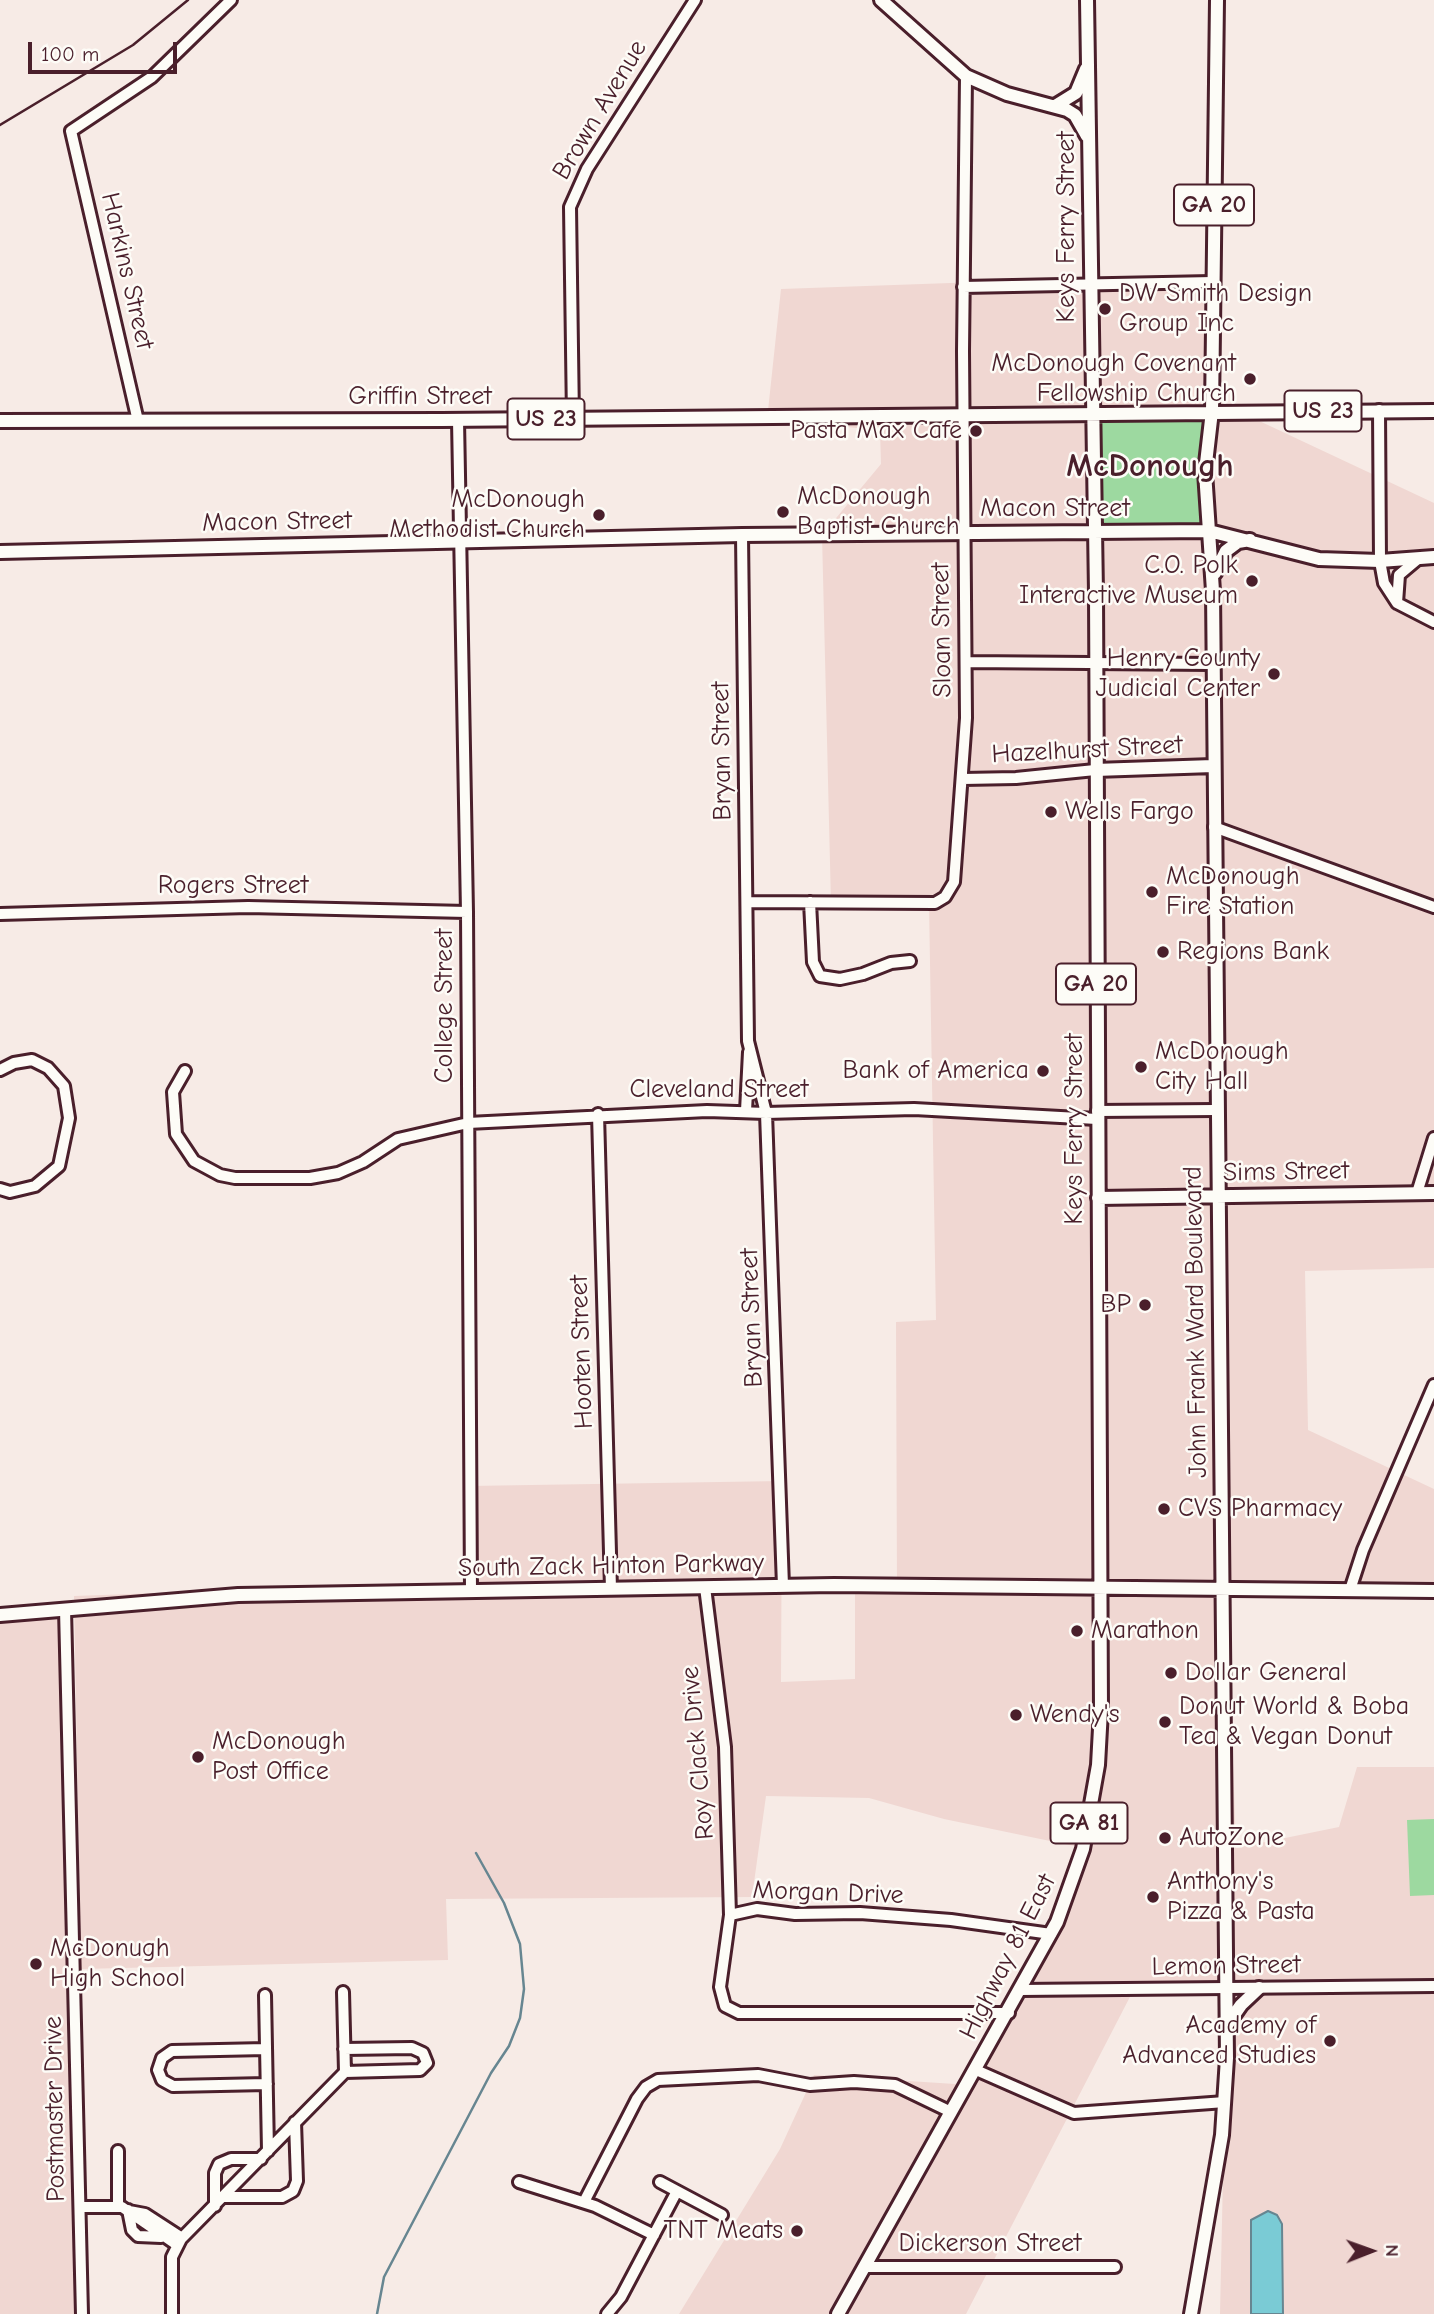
<!DOCTYPE html>
<style>
body{margin:0}
#map{position:relative;width:1434px;height:2314px;overflow:hidden;background:#f7ebe6;font-family:"Comic Neue",sans-serif}
canvas{display:block}
.north{position:absolute;left:1336px;top:2216px;width:70px;height:70px;-webkit-text-stroke:5px #fdfcf7;paint-order:stroke;rotate:89deg;font-size:19px;font-weight:700;line-height:28px;text-align:center;color:#4a1f2b}
.north::after{content:'';display:block;margin:auto;width:24px;height:32px;background:#4a1f2b;clip-path:polygon(50% 0,100% 100%,50% 72%,0 100%)}
.scale{position:absolute;left:28px;top:42px;width:149px;height:32px;box-sizing:border-box;border:4px solid #4a1f2b;border-top:0;padding-left:9px;font-size:21px;line-height:24px;white-space:nowrap;color:#4a1f2b;-webkit-text-stroke:5px #fdfcf7;paint-order:stroke}
</style>
<div id="map">
<canvas width="1434" height="2314"></canvas>
<div class="north">N</div>
<div class="scale">100 m</div>
</div>
<script>
const c = document.querySelector('canvas').getContext('2d');
c.lineJoin = 'round';
function fill(path, color) { c.fillStyle = color; c.fill(path, 'evenodd'); }
const shape = rows => new Path2D(rows.map(r => 'M' + r).join(''));
function trace(path, color, width, dash) { c.strokeStyle = color; c.lineWidth = width; c.lineCap = dash ? 'butt' : 'round'; c.setLineDash(dash || []); c.stroke(path); }
function label(font, color, halo, rows, align = 'center') {
  c.font = font + ' "Comic Neue",sans-serif'; c.lineWidth = 5; c.setLineDash([]); c.textBaseline = 'middle'; c.strokeStyle = halo; c.fillStyle = color; for (const [text, x, y, turn = 0] of rows) {
    c.save(); c.translate(x, y); c.rotate((+turn || 0) * Math.PI / 180); c.textAlign = isNaN(turn) ? turn : align; if (halo) c.strokeText(text, 0, 0); c.fillText(text, 0, 0); c.restore();
  }
}
const built = shape([
 [1205,274,1204,395,1434,503,1434,1268,1305,1271,1308,1430,1434,1489,1434,1590,1227,1588,1236,1848,1339,1827,1357,1767,1434,1767,1434,2314,1220,2314,1227,1990,1133,1991,966,2314,679,2314,780,2149,814,2075,971,2085,1029,1982,1079,1847,944,1819,869,1798,766,1796,752,1897,446,1899,448,1960,81,1969,74,1596,472,1582,469,1486,782,1481,781,1682,855,1679,855,1593,897,1590,896,1322,936,1320,929,903,831,904,822,535,881,464,880,430,767,420,781,289],
 [65,1609,81,2314,0,2314,0,1615]
]);
const green = shape([
 [1212,411,1209,531,1096,532,1092,413],
 [1434,1819,1434,1895,1410,1896,1407,1820]
]);
const water = shape([
 [1268,2211,1277,2215,1282,2224,1283,2314,1251,2314,1251,2220,1268,2211]
]);
const stream = shape([
 [377,2314,384,2277,491,2073,509,2046,520,2018,524,1989,520,1944,504,1903,476,1853]
]);
const minor = shape([
 [963,287,1213,282],
 [1379,410,1380,561,1384,583,1397,603,1434,622],
 [573,419,570,207,587,169,695,0],
 [458,420,467,912,471,1591],
 [138,421,71,131,152,77,231,0],
 [742,535,748,1041,766,1113,783,1586],
 [1397,603,1399,575,1418,559],
 [966,662,1213,664],
 [963,779,1016,778,1095,770],
 [1214,827,1434,907],
 [747,902,935,903,945,897,954,882,966,718,963,351,966,76],
 [810,902,813,962,820,976,840,979,863,974,891,963,910,961],
 [0,914,248,907,467,912],
 [0,1070,14,1063,32,1060,48,1068,64,1086,69,1118,59,1166,35,1186,10,1192,0,1189],
 [185,1071,173,1092,176,1134,194,1161,220,1175,235,1178,310,1178,338,1173,363,1162,398,1139,468,1123,707,1111,766,1113,914,1109,1097,1119],
 [746,1111,749,1052],
 [1097,1111,1215,1110],
 [598,1114,611,1589],
 [1417,1193,1434,1138],
 [705,1587,725,1747,730,1915],
 [1350,1590,1363,1550,1434,1385],
 [65,1609,82,2314],
 [1020,1990,1434,1986],
 [265,1995,268,2151],
 [1009,2013,739,2013,725,2006,720,1987,730,1915,757,1909,795,1914,860,1913,951,1920,1051,1934],
 [266,2049,172,2051,162,2058,158,2070,162,2080,173,2086,267,2084],
 [344,2049,412,2048,423,2053,427,2063,420,2070,345,2072],
 [976,2070,1074,2113,1225,2102],
 [118,2151,118,2206],
 [519,2182,595,2206,654,2235],
 [660,2182,722,2215],
 [224,2197,282,2197,293,2191,297,2181,295,2122],
 [584,2202,637,2099,646,2087,658,2080,758,2075,810,2085,854,2082,895,2085,951,2112],
 [215,2206,215,2173,219,2164,231,2159,261,2159],
 [80,2207,122,2207,177,2245],
 [128,2210,132,2230,138,2236,161,2237],
 [129,2211,145,2214,182,2238],
 [865,2267,1115,2267],
 [172,2314,172,2257,181,2239,345,2072,343,1992],
 [607,2314,621,2297,677,2191]
]);
const major = shape([
 [881,0,966,76,1007,94,1067,110,1075,115,1087,136],
 [1055,106,1076,93,1086,69],
 [0,421,442,420,1434,411],
 [0,552,742,535,1209,531,1319,559,1380,561,1434,557],
 [1215,573,1226,551,1238,542,1250,540],
 [1095,770,1213,766],
 [1098,1198,1434,1193],
 [0,1615,238,1595,834,1585,1434,1591],
 [1227,2025,1241,2005,1259,1988],
 [838,2314,1057,1922,1083,1849,1098,1765,1101,1710,1096,593,1087,0],
 [1191,2314,1222,2135,1227,2058,1213,591,1205,472,1212,411,1217,0]
]);
const rail = shape([
 [0,125,133,45,188,0]
]);
const markers = [
 [1105,309,7,"#4a1f2b"],
 [1250,379,7,"#4a1f2b"],
 [976,431,7,"#4a1f2b"],
 [783,512,7,"#4a1f2b"],
 [599,515,7,"#4a1f2b"],
 [1252,581,7,"#4a1f2b"],
 [1274,674,7,"#4a1f2b"],
 [1051,812,7,"#4a1f2b"],
 [1152,892,7,"#4a1f2b"],
 [1163,952,7,"#4a1f2b"],
 [1141,1067,7,"#4a1f2b"],
 [1043,1071,7,"#4a1f2b"],
 [1145,1305,7,"#4a1f2b"],
 [1164,1509,7,"#4a1f2b"],
 [1077,1631,7,"#4a1f2b"],
 [1171,1673,7,"#4a1f2b"],
 [1016,1715,7,"#4a1f2b"],
 [1165,1722,7,"#4a1f2b"],
 [198,1757,7,"#4a1f2b"],
 [1165,1838,7,"#4a1f2b"],
 [1153,1897,7,"#4a1f2b"],
 [36,1964,7,"#4a1f2b"],
 [1330,2041,7,"#4a1f2b"],
 [797,2231,7,"#4a1f2b"]
];
const shields = [
 [1214,205,80],
 [1323,411,77],
 [546,419,77],
 [1096,984,80],
 [1089,1823,77]
];
const shieldNames = [
 ["GA 20",1214,205],
 ["US 23",1323,411],
 ["US 23",546,419],
 ["GA 20",1096,984],
 ["GA 81",1089,1823]
];
const streetNames = [
 ["Brown Avenue",600,110,-59],
 ["Keys Ferry Street",1067,227,-90],
 ["Harkins Street",127,271,77],
 ["Griffin Street",420,397],
 ["Macon Street",1055,509],
 ["Macon Street",277,522,-1],
 ["Sloan Street",942,630,-91],
 ["Hazelhurst Street",1087,750,-3],
 ["Bryan Street",722,751,-91],
 ["Rogers Street",233,886],
 ["College Street",445,1006,-90],
 ["Cleveland Street",719,1090],
 ["Keys Ferry Street",1075,1129,-90],
 ["Sims Street",1286,1172,-1],
 ["Bryan Street",752,1318,-92],
 ["John Frank Ward Boulevard",1196,1322,-91],
 ["Hooten Street",582,1352,-92],
 ["South Zack Hinton Parkway",611,1566,-1],
 ["Roy Clack Drive",698,1753,-95],
 ["Morgan Drive",828,1893,2],
 ["Highway 81 East",1008,1957,-63],
 ["Lemon Street",1226,1966,-1],
 ["Postmaster Drive",55,2109,-91],
 ["Dickerson Street",990,2244]
];
const poiNames = [
 ["DW Smith Design",1119,294],
 ["Group Inc",1119,324],
 ["McDonough Covenant",1236,364,"right"],
 ["Fellowship Church",1236,394,"right"],
 ["Pasta Max Cafe",962,431,"right"],
 ["McDonough",797,497],
 ["Baptist Church",797,527],
 ["McDonough",585,500,"right"],
 ["Methodist Church",585,530,"right"],
 ["C.O. Polk",1238,566,"right"],
 ["Interactive Museum",1238,596,"right"],
 ["Henry County",1260,659,"right"],
 ["Judicial Center",1260,689,"right"],
 ["Wells Fargo",1065,812],
 ["McDonough",1166,877],
 ["Fire Station",1166,907],
 ["Regions Bank",1177,952],
 ["McDonough",1155,1052],
 ["City Hall",1155,1082],
 ["Bank of America",1029,1071,"right"],
 ["BP",1131,1305,"right"],
 ["CVS Pharmacy",1178,1509],
 ["Marathon",1091,1631],
 ["Dollar General",1185,1673],
 ["Donut World & Boba",1179,1707],
 ["Tea & Vegan Donut",1179,1737],
 ["Wendy's",1030,1715],
 ["McDonough",212,1742],
 ["Post Office",212,1772],
 ["AutoZone",1179,1838],
 ["Anthony's",1167,1882],
 ["Pizza & Pasta",1167,1912],
 ["McDonugh",50,1949],
 ["High School",50,1979],
 ["Academy of",1316,2026,"right"],
 ["Advanced Studies",1316,2056,"right"],
 ["TNT Meats",783,2231,"right"]
];
const districtNames = [
 ["McDonough",1150,467]
];
fill(built, '#f0d7d2');
fill(green, '#9dd9a0');
fill(water, '#7acbd5');
trace(water, '#678691', 2);
trace(stream, '#678691', 2.5);
trace(minor, '#4a1f2b', 16);
trace(major, '#4a1f2b', 18);
trace(minor, '#fdfcf7', 10);
trace(major, '#fdfcf7', 12);
trace(rail, '#4a1f2b', 2.5);
for (const [x, y, r, color] of markers) { const dot = new Path2D(); dot.arc(x, y, r, 0, 2 * Math.PI); c.fillStyle = color; c.fill(dot); trace(dot, '#fdfcf7', 2.5); }
for (const [x, y, w] of shields) { const box = new Path2D(); box.roundRect(x - w / 2, y - 20.5, w, 41, 5); c.fillStyle = '#fdfcf7'; c.fill(box); trace(box, '#4a1f2b', 2); }
label('bold 24px', '#4a1f2b', null, shieldNames);
label('26px', '#4a1f2b', '#fdfcf7', streetNames);
label('26px', '#4a1f2b', '#fdfcf7', poiNames, 'left');
label('bold 33px', '#4a1f2b', '#fdfcf7', districtNames);
</script>
